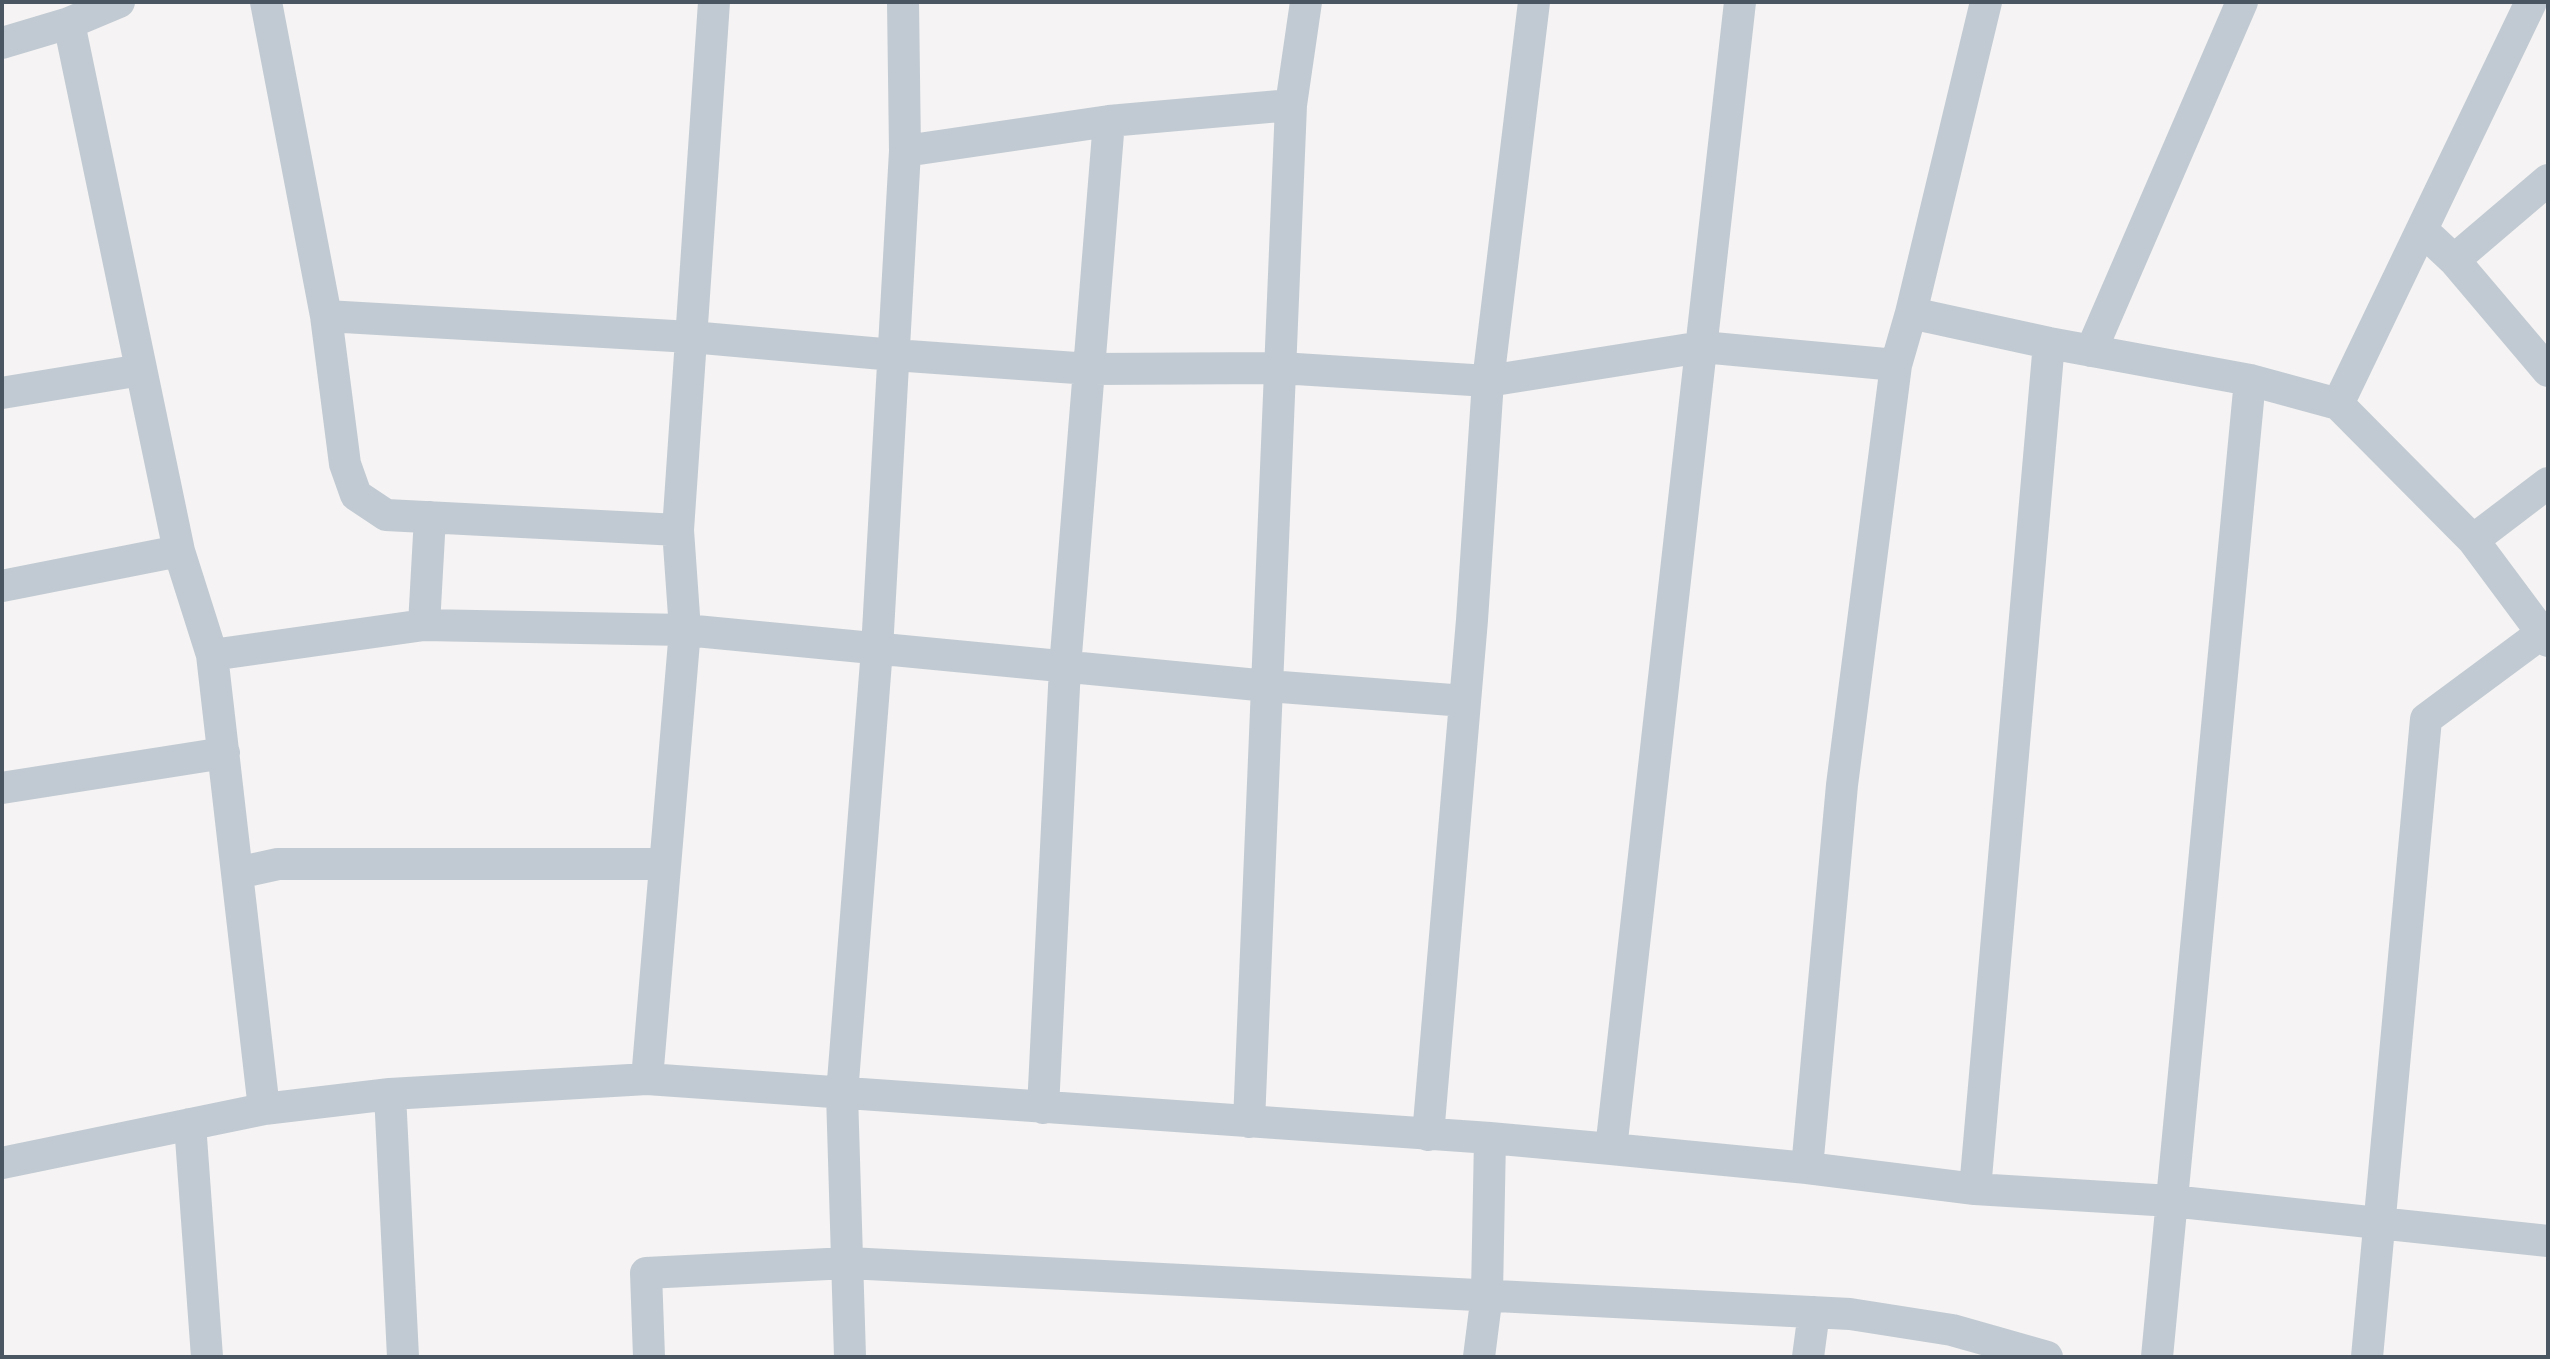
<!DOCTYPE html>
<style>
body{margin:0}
#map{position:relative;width:2550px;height:1359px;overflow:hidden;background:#f5f3f3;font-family:Lato,sans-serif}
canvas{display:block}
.frame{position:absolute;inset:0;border:4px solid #4a5661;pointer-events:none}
</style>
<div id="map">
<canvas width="2550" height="1359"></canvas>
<div class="frame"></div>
</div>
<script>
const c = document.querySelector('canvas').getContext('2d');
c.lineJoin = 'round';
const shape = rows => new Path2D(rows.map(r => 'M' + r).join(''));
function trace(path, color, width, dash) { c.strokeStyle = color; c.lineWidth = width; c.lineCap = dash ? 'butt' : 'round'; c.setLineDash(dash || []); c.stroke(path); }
const minor = shape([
 [266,2,326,316,345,464,356,495,386,515,678,530],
 [2531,2,2338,404,2473,540,2548,641],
 [69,23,179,551,212,655,264,1109,390,1094,403,1357],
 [2,43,69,23,119,2],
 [905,151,1109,121],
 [2422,230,2454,260,2548,180],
 [2454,260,2548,371],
 [1911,313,1986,2],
 [326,316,691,337,894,355,1090,369,1280,368,1488,381,1702,347,1896,365],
 [2091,351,2242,2],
 [2,393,141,370],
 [2473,540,2548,483],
 [2,586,179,551],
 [424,625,430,517],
 [212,655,424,625,685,630,1268,686,1465,701],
 [2,788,224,753],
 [237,873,278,864,665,864],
 [647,1079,1490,1138,1611,1149,1740,2],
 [390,1094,647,1079,685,630,678,530,714,2],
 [1043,1108,1065,667,1109,121,1291,105],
 [1249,1122,1291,105,1306,2],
 [190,1124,207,1357],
 [1428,1135,1472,620,1488,381,1534,2],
 [1611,1149,1807,1168,1975,1189,2171,1201,2548,1241],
 [2,1163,264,1109],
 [1807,1168,1842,785,1896,365,1911,313,2049,343,2250,380,2338,404],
 [1975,1189,2049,343],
 [649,1357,646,1273,848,1263,1850,1314,1952,1330,2047,1357],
 [850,1357,842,1094,877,649,905,151,903,2],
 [1479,1357,1487,1294,1490,1138],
 [1808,1357,1814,1312],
 [2157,1357,2250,380],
 [2367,1357,2426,719,2542,633]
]);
trace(minor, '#c1cad2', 32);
</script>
